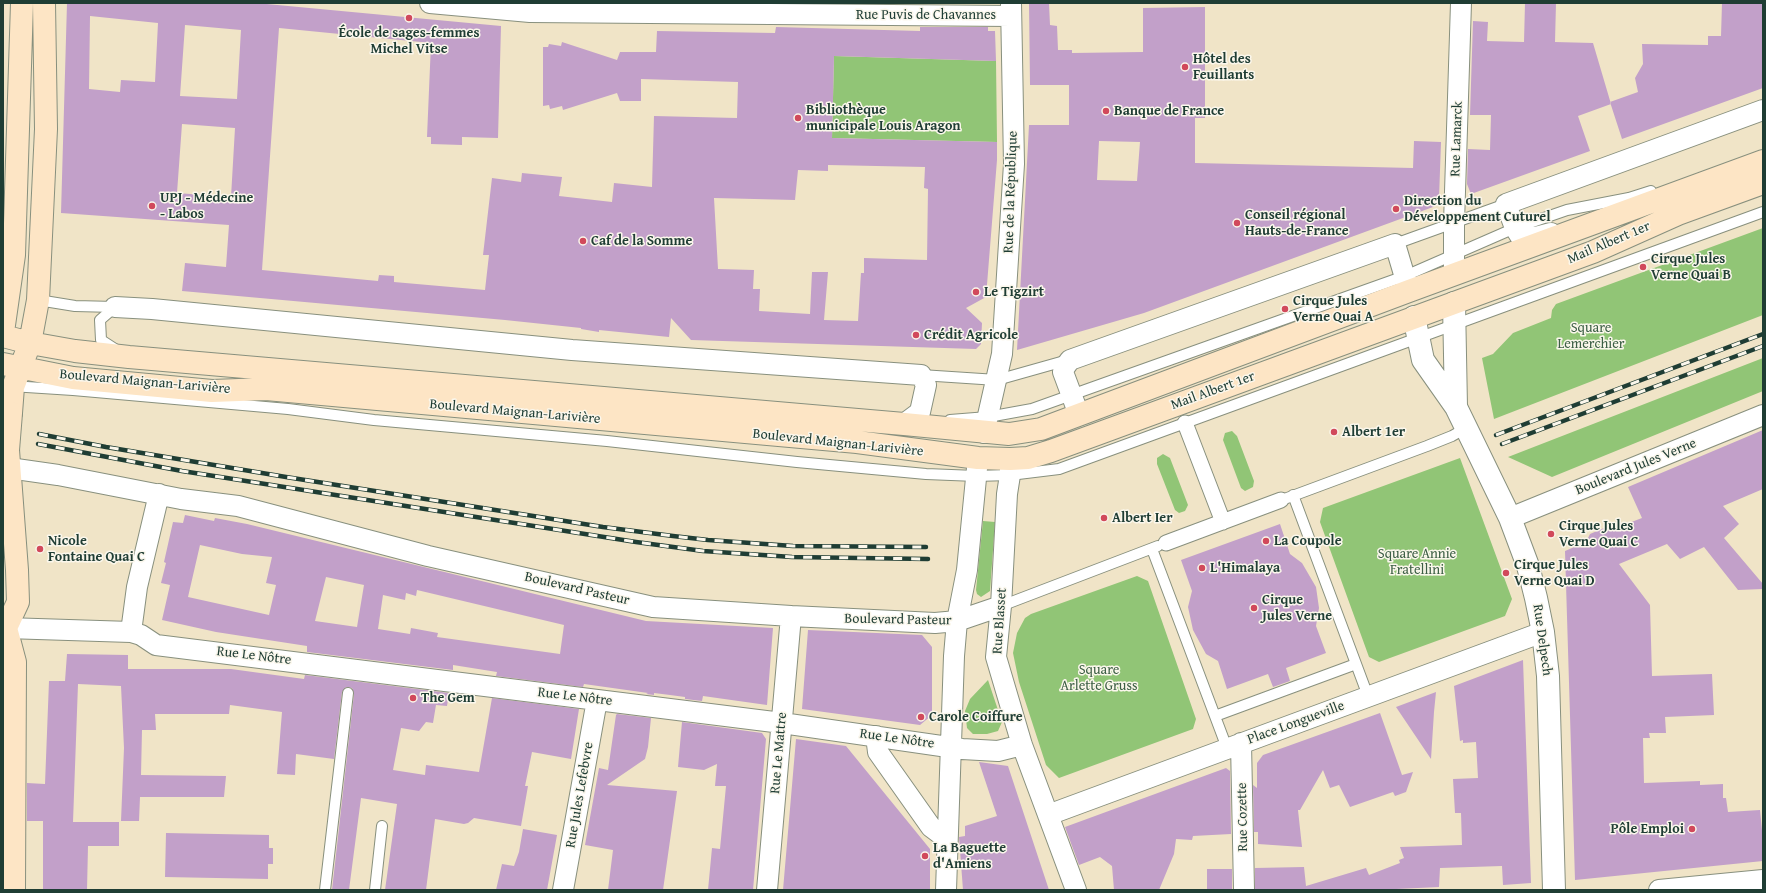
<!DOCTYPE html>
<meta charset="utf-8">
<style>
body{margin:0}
#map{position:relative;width:1766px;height:893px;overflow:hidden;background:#f0e4c7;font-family:"Gentium Book Plus",serif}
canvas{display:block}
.frame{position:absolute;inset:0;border:4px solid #1f3d34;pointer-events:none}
</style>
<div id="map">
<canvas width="1766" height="893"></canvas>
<div class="frame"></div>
</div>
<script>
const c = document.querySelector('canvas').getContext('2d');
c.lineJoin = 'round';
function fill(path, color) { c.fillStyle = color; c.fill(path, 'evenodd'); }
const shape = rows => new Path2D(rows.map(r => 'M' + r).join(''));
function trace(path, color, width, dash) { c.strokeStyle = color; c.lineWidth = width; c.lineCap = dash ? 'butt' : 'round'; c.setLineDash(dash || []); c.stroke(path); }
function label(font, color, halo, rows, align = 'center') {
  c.font = font + ' "Gentium Book Plus",serif'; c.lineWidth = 3; c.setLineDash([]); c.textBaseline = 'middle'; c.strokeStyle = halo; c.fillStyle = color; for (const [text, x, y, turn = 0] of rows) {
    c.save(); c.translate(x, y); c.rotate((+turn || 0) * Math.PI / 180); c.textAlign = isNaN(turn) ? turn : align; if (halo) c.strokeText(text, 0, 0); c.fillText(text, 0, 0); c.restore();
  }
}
const green = shape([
 [834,56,996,61,997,142,832,138],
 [1763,228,1763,315,1494,419,1482,358,1493,354,1513,333,1551,318,1552,310,1556,304],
 [1763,358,1763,391,1552,477,1508,457],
 [1232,431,1237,436,1254,481,1253,487,1245,491,1241,488,1223,440,1225,433],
 [1163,454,1170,458,1188,505,1185,511,1179,513,1175,510,1157,464,1157,458],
 [1460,458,1512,599,1505,616,1379,662,1369,657,1320,522,1323,508],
 [983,521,995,522,990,591,981,597,977,594,976,590],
 [1137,576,1148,581,1196,719,1193,729,1059,778,1046,765,1019,682,1013,653,1017,633,1025,618,1031,614],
 [988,680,1002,722,998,731,987,734,973,734,967,728,965,711,970,699]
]);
const building = shape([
 [67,3,256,3,501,26,498,138,462,137,462,145,431,144,431,137,427,137,431,43,279,28,262,270,378,281,379,275,394,276,394,282,485,290,489,255,483,255,492,178,521,182,522,173,562,177,559,196,612,202,614,183,652,187,654,116,737,118,738,82,641,79,641,101,620,101,617,93,563,110,562,106,550,109,549,105,543,106,543,47,548,47,549,44,561,46,562,42,617,60,620,52,656,52,657,31,775,33,776,27,920,31,920,27,988,27,988,31,995,31,996,61,834,56,833,99,832,138,997,142,997,160,986,297,966,308,982,323,981,344,976,349,691,340,671,318,669,337,599,330,599,332,581,329,581,328,505,320,182,291,185,263,226,267,229,225,61,213],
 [90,16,158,23,155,82,121,80,120,92,89,89],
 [185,25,241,30,237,99,180,96],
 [182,124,235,128,231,197,177,193],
 [828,165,925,167,924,188,928,189,927,260,864,258,864,273,861,273,858,321,824,320,828,272,812,272,810,314,759,311,760,289,753,289,754,270,718,269,714,198,795,200,798,170,828,171],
 [920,3,989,3,989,4,920,4],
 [1029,3,1049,3,1050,25,1057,26,1058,50,1072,50,1072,53,1143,52,1143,8,1205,7,1205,118,1195,118,1195,163,1413,168,1414,141,1441,142,1439,199,1433,207,1144,313,1017,350,1029,125,1069,125,1069,85,1030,85],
 [1099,141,1140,142,1137,181,1097,180],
 [1525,3,1556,3,1555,42,1593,43,1611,104,1578,116,1590,151,1471,194,1467,184,1468,149,1490,150,1491,115,1470,115,1473,21,1488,22,1487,41,1524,42],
 [1722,3,1763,3,1763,88,1622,139,1610,102,1638,92,1635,78,1643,64,1642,44,1708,45,1708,36,1721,36],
 [1763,430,1763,489,1723,506,1739,524,1724,538,1763,584,1763,589,1738,590,1704,547,1680,559,1667,544,1619,564,1650,605,1652,676,1712,674,1714,715,1665,717,1666,733,1649,733,1650,738,1643,738,1644,783,1700,781,1700,785,1723,784,1723,798,1726,798,1728,812,1760,810,1763,841,1763,861,1575,880,1565,551,1586,542,1590,534,1611,525,1613,529,1642,518,1628,487],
 [185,515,214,521,215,518,247,524,646,621,773,628,767,705,703,696,702,701,685,699,685,697,670,695,654,693,654,695,646,694,648,693,584,684,583,687,496,676,497,672,453,665,453,670,307,652,307,646,216,632,162,620,170,585,161,583,166,563,164,562,173,522,183,523],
 [200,545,242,554,272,557,266,583,276,585,269,615,188,597],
 [326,577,364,585,357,627,315,621],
 [417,590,564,625,560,654,437,637,438,633,411,628,410,634,378,629,383,595,405,600,406,593,416,596],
 [1280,524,1290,554,1302,563,1316,587,1319,608,1316,626,1326,653,1286,668,1290,681,1273,687,1268,674,1227,689,1218,661,1206,654,1193,630,1188,607,1192,591,1181,560],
 [808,630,922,635,932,647,932,715,920,725,802,709],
 [67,654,128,655,128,669,231,669,304,679,305,675,449,693,447,706,436,705,433,723,426,722,419,731,401,728,393,770,425,775,426,765,479,772,492,698,579,709,571,759,532,752,525,786,528,786,521,826,474,818,468,823,464,824,435,819,426,890,385,890,397,804,361,798,349,890,332,890,354,694,352,688,346,687,342,692,334,759,296,754,295,775,277,774,282,712,230,705,229,714,155,714,156,730,142,730,141,775,226,776,224,797,140,797,139,821,121,821,124,748,121,686,78,684,73,822,119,822,119,846,88,846,87,890,43,890,43,821,27,821,27,783,45,784,49,681,65,681],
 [1523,660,1531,883,1503,885,1502,866,1440,868,1439,887,1375,890,1307,890,1306,886,1307,890,1255,890,1255,868,1304,867,1306,886,1366,868,1369,875,1400,863,1399,860,1404,858,1400,847,1462,845,1461,813,1455,813,1453,779,1478,778,1476,742,1463,743,1463,740,1460,741,1454,686],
 [1436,692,1434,712,1431,759,1396,707],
 [1380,713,1402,775,1413,772,1406,792,1395,796,1393,792,1350,807,1339,785,1330,788,1323,770,1300,810,1298,810,1302,847,1258,844,1258,832,1254,832,1253,785,1257,788,1257,763,1263,755],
 [617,714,651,718,648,747,645,759,607,785,677,791,663,890,608,890,613,850,585,845,599,768,608,770,616,715],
 [682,722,762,733,766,739,753,890,708,890,712,848,720,849,726,786,715,786,717,764,704,770,678,767],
 [796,739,846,746,930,849,930,890,783,890],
 [979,762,1008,766,1049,890,963,890,959,837,965,836,965,826,997,816],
 [1226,768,1230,771,1231,834,1193,836,1192,840,1176,839,1174,854,1159,890,1114,890,1112,866,1100,857,1079,865,1065,827],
 [523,829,557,835,547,890,496,890,502,864,514,866,519,852],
 [166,833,269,835,269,848,273,848,273,864,268,864,268,879,165,877],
 [1207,869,1232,869,1232,890,1207,890]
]);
const service = shape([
 [1395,244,1506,204],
 [38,300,75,306,115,307],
 [115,307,100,320,101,340,118,351],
 [921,375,997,380,1068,360],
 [11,386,73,390,288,409,374,420,607,441,797,462,926,474,976,476,1010,475,1059,469,1763,212],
 [950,420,988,417,1032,409,1405,276,1515,228,1567,210,1629,198,1651,191],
 [1293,495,1368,696],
 [1287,498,1427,446,1452,436,1466,428],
 [1152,549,1227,748],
 [1001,606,1158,546],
 [1215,716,1356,664],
 [325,890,348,693],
 [375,890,382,826]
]);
const pedestrian = shape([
 [1185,423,1223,522],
 [1166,543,1281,500]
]);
const minor = shape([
 [430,3,530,12,1011,16],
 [1551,233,1536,237,1520,236,1515,228,1506,204,1763,110],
 [1454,274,1454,223,1461,3],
 [115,307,152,309,572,350,921,375,926,385,920,412,904,424],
 [1079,415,1063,372,1065,367,1070,360,1395,244,1409,291],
 [984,433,1002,354,1014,164,1011,3],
 [1010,459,1010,475,1007,494,1001,606,996,657,1022,745,1076,890],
 [9,468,58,475,181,499,238,506,428,556,653,607,791,616,935,623,957,621,1001,606],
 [1510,518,1763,415],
 [6,628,131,632,141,635,156,645,782,723,962,749,998,751,1022,745],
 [131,632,137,587,159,494],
 [876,736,878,752,931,827,947,839],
 [1241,743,1244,890],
 [1048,815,1543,632],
 [563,890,597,700],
 [767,890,791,616],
 [946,890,954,656,957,621,967,570,978,458],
 [1659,890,1763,880]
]);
const tertiary = shape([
 [1454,303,1456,407],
 [1414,317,1423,360,1456,407,1510,518,1528,566,1536,598,1543,632,1548,676,1554,890]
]);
const secondary = shape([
 [3,332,14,255,22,3],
 [3,336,30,343,75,351,129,357,904,424,1009,434,1041,429,1409,291,1763,161],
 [3,364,73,378,212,391,266,389,857,442,978,458,1010,459,1028,458,1051,451,1593,252,1678,214,1763,183],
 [11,413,13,387,30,343,38,300,46,129,44,3],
 [8,450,17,570,18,602,6,628,15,662,14,890]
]);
const rail = shape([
 [39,434,106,447,286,477,603,527,673,536,708,540,793,546,926,547],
 [1496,435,1763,334],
 [38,444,182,471,636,542,703,551,792,557,928,559],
 [1502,444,1763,346]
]);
const secondaryBridge = shape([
 [8,450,11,413]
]);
const markers = [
 [409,18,4,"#d1495b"],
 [1185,67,4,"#d1495b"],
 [1106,111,4,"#d1495b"],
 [798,118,4,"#d1495b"],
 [152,206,4,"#d1495b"],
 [1396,209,4,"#d1495b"],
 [1237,223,4,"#d1495b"],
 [583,241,4,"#d1495b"],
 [1643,267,4,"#d1495b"],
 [976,292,4,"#d1495b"],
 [1285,309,4,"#d1495b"],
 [916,335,4,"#d1495b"],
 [1334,432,4,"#d1495b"],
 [1104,518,4,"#d1495b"],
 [1551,534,4,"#d1495b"],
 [1266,541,4,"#d1495b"],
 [40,549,4,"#d1495b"],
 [1202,568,4,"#d1495b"],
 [1506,573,4,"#d1495b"],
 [1254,608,4,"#d1495b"],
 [413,698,4,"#d1495b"],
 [921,717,4,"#d1495b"],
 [1692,829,4,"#d1495b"],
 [925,856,4,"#d1495b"]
];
const streetNames = [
 ["Rue Puvis de Chavannes",926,15],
 ["Rue Lamarck",1457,139,-88],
 ["Rue de la République",1011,192,-88],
 ["Mail Albert 1er",1609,243,-23],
 ["Boulevard Maignan-Larivière",145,382,5],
 ["Mail Albert 1er",1213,391,-20],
 ["Boulevard Maignan-Larivière",515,412,5],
 ["Boulevard Maignan-Larivière",838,443,6],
 ["Boulevard Jules Verne",1636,467,-22],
 ["Boulevard Pasteur",577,589,13],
 ["Boulevard Pasteur",898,620,1],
 ["Rue Blasset",1000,621,-86],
 ["Rue Delpech",1542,640,82],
 ["Rue Le Nôtre",254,656,7],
 ["Rue Le Nôtre",575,697,7],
 ["Place Longueville",1296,723,-20],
 ["Rue Le Nôtre",897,739,8],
 ["Rue Le Mattre",779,753,-85],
 ["Rue Jules Lefebvre",580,795,-80],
 ["Rue Cozette",1243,817,-91]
];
const poiNames = [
 ["École de sages-femmes",409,33,"center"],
 ["Michel Vitse",409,49,"center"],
 ["Hôtel des",1193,59],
 ["Feuillants",1193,75],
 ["Bibliothèque",806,110],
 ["municipale Louis Aragon",806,126],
 ["Banque de France",1114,111],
 ["UPJ - Médecine",160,198],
 ["- Labos",160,214],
 ["Direction du",1404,201],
 ["Développement Cuturel",1404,217],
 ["Conseil régional",1245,215],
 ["Hauts-de-France",1245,231],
 ["Caf de la Somme",591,241],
 ["Cirque Jules",1651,259],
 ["Verne Quai B",1651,275],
 ["Le Tigzirt",984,292],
 ["Cirque Jules",1293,301],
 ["Verne Quai A",1293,317],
 ["Crédit Agricole",924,335],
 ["Albert 1er",1342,432],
 ["Albert Ier",1112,518],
 ["Cirque Jules",1559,526],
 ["Verne Quai C",1559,542],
 ["Nicole",48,541],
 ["Fontaine Quai C",48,557],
 ["La Coupole",1274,541],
 ["Cirque Jules",1514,565],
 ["Verne Quai D",1514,581],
 ["L'Himalaya",1210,568],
 ["Cirque",1262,600],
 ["Jules Verne",1262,616],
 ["The Gem",421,698],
 ["Carole Coiffure",929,717],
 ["Pôle Emploi",1684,829,"right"],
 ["La Baguette",933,848],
 ["d'Amiens",933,864]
];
const parkNames = [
 ["Square",1591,328],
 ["Lemerchier",1591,344],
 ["Square Annie",1417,554],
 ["Fratellini",1417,570],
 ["Square",1099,670],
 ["Arlette Gruss",1099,686]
];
fill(green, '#91c576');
fill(building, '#c2a0c9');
trace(service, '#88907e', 12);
trace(pedestrian, '#88907e', 17);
trace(minor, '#88907e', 22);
trace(tertiary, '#88907e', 24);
trace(secondary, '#88907e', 24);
trace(service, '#fff', 10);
trace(pedestrian, '#fff', 15);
trace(minor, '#fff', 20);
trace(tertiary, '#fff', 22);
trace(secondary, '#fde5c5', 22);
trace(rail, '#1f3d34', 4.5);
trace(rail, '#fbf7ec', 3, [9]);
trace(secondaryBridge, '#88907e', 24, []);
trace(secondaryBridge, '#fde5c5', 22);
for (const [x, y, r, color] of markers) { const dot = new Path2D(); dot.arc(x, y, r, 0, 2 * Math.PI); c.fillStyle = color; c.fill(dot); trace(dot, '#fbf7ec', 1.5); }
label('14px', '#1f3d34', '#fbf7ec', streetNames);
label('bold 14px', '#1f3d34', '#fbf7ec', poiNames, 'left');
label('14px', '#3c5f44', '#fbf7ec', parkNames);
</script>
